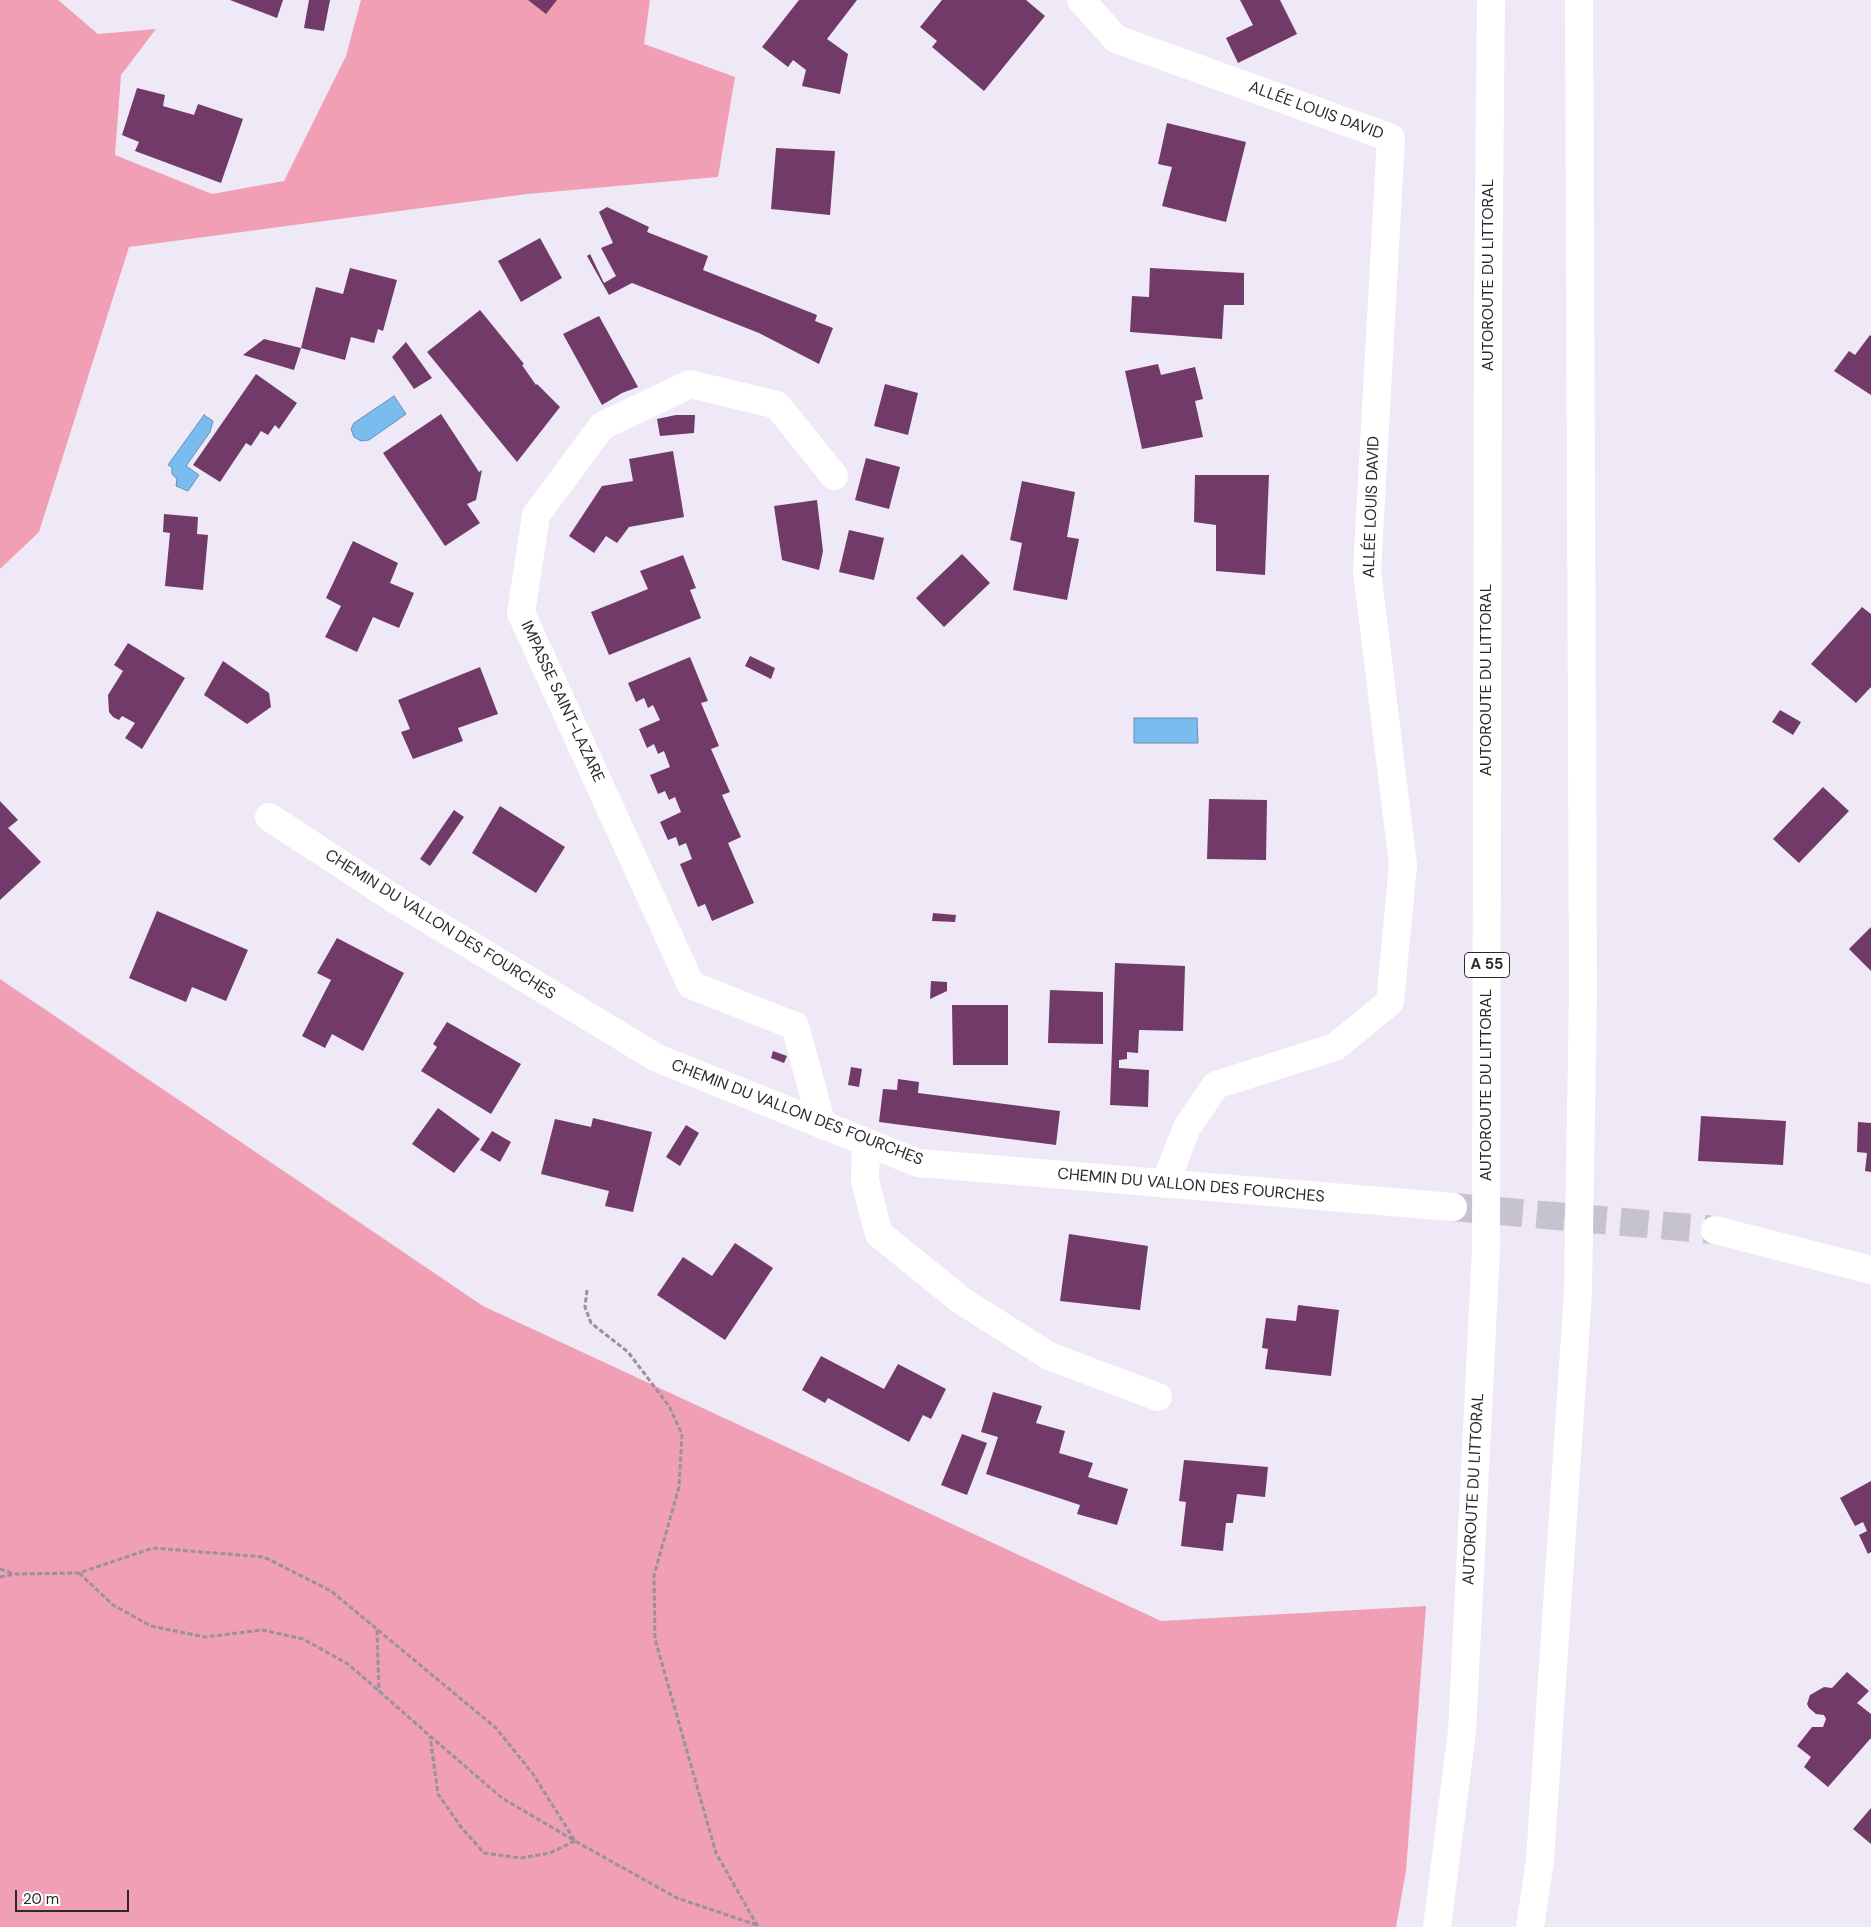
<!DOCTYPE html>
<meta charset="utf-8">
<style>
body{margin:0}
#map{position:relative;width:1871px;height:1927px;overflow:hidden;background:#eee8f7;font-family:"DM Sans",sans-serif}
canvas{display:block}
.scale{position:absolute;left:15px;top:1890px;width:114px;height:22px;box-sizing:border-box;border:2px solid #2b282e;border-top:0;padding-left:6px;font-size:15px;line-height:18px;white-space:nowrap;color:#2b282e;-webkit-text-stroke:4px #fff;paint-order:stroke}
</style>
<div id="map">
<canvas width="1871" height="1927"></canvas>
<div class="scale">20 m</div>
</div>
<script>
const c = document.querySelector('canvas').getContext('2d');
c.lineJoin = 'round';
function fill(path, color) { c.fillStyle = color; c.fill(path, 'evenodd'); }
const shape = rows => new Path2D(rows.map(r => 'M' + r).join(''));
function trace(path, color, width, dash) { c.strokeStyle = color; c.lineWidth = width; c.lineCap = dash ? 'butt' : 'round'; c.setLineDash(dash || []); c.stroke(path); }
function label(font, color, halo, rows, align = 'center') {
  c.font = font + ' "DM Sans",sans-serif'; c.lineWidth = 5; c.setLineDash([]); c.textBaseline = 'middle'; c.strokeStyle = halo; c.fillStyle = color; for (const [text, x, y, turn = 0] of rows) {
    c.save(); c.translate(x, y); c.rotate((+turn || 0) * Math.PI / 180); c.textAlign = isNaN(turn) ? turn : align; if (halo) c.strokeText(text, 0, 0); c.fillText(text, 0, 0); c.restore();
  }
}
const forest = shape([
 [0,0,58,0,98,34,156,29,121,75,115,155,212,194,284,181,346,56,361,0,650,0,644,44,735,77,718,177,527,194,129,247,39,532,0,569],
 [0,979,483,1306,1161,1621,1426,1606,1406,1871,1396,1927,0,1927]
]);
const water = shape([
 [394,396,406,414,369,440,361,441,354,437,351,429,354,423,394,396],
 [204,415,213,421,210,432,186,466,199,475,188,491,176,486,177,479,172,474,172,467,168,465,204,415],
 [1134,718,1197,718,1198,743,1134,743,1134,718]
]);
const building = shape([
 [230,0,283,0,277,18],
 [309,0,330,0,324,31,304,28],
 [528,0,557,0,546,14],
 [799,0,857,0,827,39,848,54,840,94,802,86,806,70,793,60,788,67,762,47],
 [942,0,1026,0,1045,16,984,91,932,47,937,41,920,27],
 [1240,0,1280,0,1297,34,1238,63,1226,38,1253,25],
 [137,88,165,95,163,106,194,115,198,104,243,119,221,183,135,151,139,142,122,135],
 [1167,123,1246,142,1226,222,1162,206,1172,167,1158,164],
 [776,148,835,151,830,215,771,209],
 [607,207,649,227,647,232,708,256,703,270,817,315,815,321,833,328,819,364,759,333,632,283,609,295,587,256,590,254,604,283,616,276,601,248,613,243,599,212],
 [540,238,562,278,521,302,498,261],
 [350,268,397,280,383,331,378,329,374,343,351,337,345,360,301,348,316,287,343,294],
 [1150,268,1244,273,1244,305,1224,305,1222,339,1130,332,1132,296,1149,297],
 [480,310,524,364,522,365,536,385,537,384,560,407,517,462,427,352],
 [599,316,638,387,622,393,602,405,563,334],
 [1870,335,1871,336,1871,395,1834,371,1849,351,1855,355],
 [264,339,301,348,294,370,243,355],
 [406,342,432,378,414,389,392,357],
 [1158,364,1161,375,1195,367,1203,399,1195,401,1203,437,1142,449,1125,371],
 [256,374,297,403,279,429,275,425,268,435,261,431,251,446,246,443,220,482,193,465],
 [885,384,918,393,908,435,874,426],
 [441,414,479,472,482,470,476,500,467,504,480,523,445,546,383,453],
 [676,415,695,415,694,433,660,436,657,419],
 [673,451,684,517,629,527,617,543,606,536,594,553,569,536,602,486,633,481,629,459],
 [866,458,900,467,889,509,855,500],
 [1195,475,1269,475,1265,575,1216,571,1216,525,1194,522],
 [1022,481,1075,492,1067,537,1079,539,1067,600,1013,590,1022,543,1010,540],
 [817,500,823,551,819,570,782,560,774,506],
 [164,514,198,517,197,534,208,535,203,590,165,586,170,533,163,532],
 [849,530,884,538,874,580,839,572],
 [353,541,398,563,390,583,414,593,399,628,373,617,357,652,325,637,341,606,326,598],
 [962,554,990,583,944,627,916,598],
 [683,555,696,588,690,590,701,618,609,655,591,612,648,589,640,571],
 [1862,607,1871,614,1871,687,1856,703,1811,664],
 [128,643,185,678,142,749,125,738,135,723,122,716,119,720,113,717,109,712,108,695,123,671,114,665],
 [750,656,775,668,771,679,745,666],
 [690,657,708,701,701,703,719,746,711,749,730,792,722,795,741,837,728,843,754,903,712,921,705,904,698,907,680,864,692,859,686,843,679,846,676,837,668,840,660,822,681,812,675,797,669,800,665,791,658,794,650,775,670,767,664,751,658,754,654,744,647,748,639,729,660,720,653,705,648,708,644,698,636,702,628,683],
 [223,661,269,693,271,707,247,724,204,695],
 [480,667,498,714,458,728,463,741,413,759,401,732,410,729,398,700],
 [1780,710,1801,722,1793,735,1772,722],
 [1823,787,1849,811,1799,863,1773,839],
 [1209,799,1267,800,1266,860,1207,859],
 [0,801,18,820,8,828,41,862,0,900],
 [500,806,565,847,536,893,472,853],
 [454,810,464,817,430,866,420,859],
 [157,911,248,950,226,1001,192,987,186,1002,129,978],
 [933,913,956,915,955,922,932,921],
 [1871,927,1871,971,1849,949],
 [337,938,404,973,363,1051,332,1034,325,1048,302,1036,331,980,317,973],
 [1115,963,1185,966,1183,1031,1139,1030,1138,1053,1127,1052,1127,1059,1119,1060,1119,1068,1149,1070,1148,1107,1110,1105],
 [931,981,947,982,947,991,930,999],
 [1050,990,1103,992,1103,1044,1048,1043],
 [952,1005,1008,1005,1008,1065,953,1065],
 [447,1022,521,1064,491,1114,421,1071,437,1047,433,1044],
 [773,1051,787,1056,784,1063,771,1058],
 [851,1067,862,1069,859,1087,848,1085],
 [898,1079,919,1082,918,1093,1060,1111,1056,1145,879,1122,883,1089,897,1090],
 [438,1108,480,1139,454,1173,412,1144],
 [1701,1116,1786,1121,1783,1165,1698,1161],
 [593,1118,652,1132,633,1212,605,1206,609,1191,541,1174,555,1119,591,1127],
 [1858,1122,1871,1123,1871,1172,1865,1171,1867,1153,1857,1152],
 [686,1125,699,1133,680,1166,666,1157],
 [492,1131,511,1142,500,1162,480,1150],
 [1069,1234,1148,1246,1140,1310,1060,1301],
 [735,1243,773,1268,725,1340,657,1295,683,1257,712,1276],
 [1298,1305,1339,1310,1331,1376,1265,1369,1268,1349,1262,1348,1266,1318,1296,1321],
 [821,1356,884,1389,898,1364,946,1389,931,1419,923,1415,909,1442,828,1398,825,1403,802,1390],
 [993,1392,1042,1406,1036,1423,1065,1431,1059,1453,1093,1463,1088,1477,1128,1489,1117,1525,1077,1514,1080,1505,986,1474,998,1437,981,1432],
 [962,1434,987,1443,967,1495,941,1485],
 [1184,1460,1268,1467,1265,1497,1237,1494,1233,1523,1226,1523,1223,1551,1181,1546,1186,1502,1179,1501],
 [1871,1481,1871,1552,1868,1554,1859,1535,1867,1531,1863,1522,1855,1526,1840,1498],
 [1847,1672,1869,1691,1857,1703,1871,1714,1871,1738,1828,1787,1804,1767,1811,1757,1797,1746,1812,1727,1823,1727,1826,1719,1824,1715,1816,1714,1809,1708,1807,1704,1810,1695,1824,1687,1832,1688],
 [1871,1808,1871,1844,1853,1829]
]);
const minorTunnel = shape([
 [1453,1207,1715,1230]
]);
const path = shape([
 [587,1290,585,1307,591,1323,628,1352,669,1406,682,1434,679,1487,654,1575,655,1639,716,1853,758,1927],
 [0,1569,14,1574],
 [79,1573,113,1605,151,1626,205,1637,262,1630,303,1639,348,1664,379,1691,430,1736,502,1798,575,1841,550,1853,521,1858,484,1853,461,1827,438,1794,430,1736],
 [0,1577,14,1574,79,1573,153,1548,264,1557,331,1591,496,1728,533,1774,575,1841,677,1898,757,1925],
 [377,1630,379,1691]
]);
const minor = shape([
 [1081,0,1116,39,1391,138,1367,571,1403,865,1390,1002,1335,1047,1216,1085,1187,1127,1165,1184],
 [269,817,396,900,657,1058,918,1163,1453,1207],
 [822,1125,795,1026,691,985,521,613,536,515,602,426,690,384,777,405,834,476],
 [866,1143,865,1181,879,1234,962,1301,1049,1356,1158,1397],
 [1715,1230,1871,1270]
]);
const motorway = shape([
 [1437,1927,1462,1731,1486,1249,1488,307,1491,0],
 [1530,1927,1540,1860,1578,1292,1583,992,1579,0]
]);
const shields = [
 [1487,965,45]
];
const shieldNames = [
 ["A 55",1487,965]
];
const streetNames = [
 ["ALLÉE LOUIS DAVID",1316,111,20],
 ["AUTOROUTE DU LITTORAL",1489,275,-90],
 ["ALLÉE LOUIS DAVID",1372,507,-88],
 ["AUTOROUTE DU LITTORAL",1487,680,-90],
 ["IMPASSE SAINT-LAZARE",562,702,65],
 ["CHEMIN DU VALLON DES FOURCHES",440,925,32],
 ["AUTOROUTE DU LITTORAL",1487,1085,-90],
 ["CHEMIN DU VALLON DES FOURCHES",797,1113,21],
 ["CHEMIN DU VALLON DES FOURCHES",1191,1186,5],
 ["AUTOROUTE DU LITTORAL",1474,1489,-87]
];
fill(forest, '#f19fb4');
fill(water, '#7bbcef');
trace(water, '#6390b5', 1);
fill(building, '#713a68');
trace(minorTunnel, '#c7c2cf', 28, [28, 14]);
trace(path, '#97929d', 3, [5, 2.5]);
trace(minor, '#fff', 28);
trace(motorway, '#fff', 28);
for (const [x, y, w] of shields) { const box = new Path2D(); box.roundRect(x - w / 2, y - 12.5, w, 25, 4); c.fillStyle = '#fff'; c.fill(box); trace(box, '#2b282e', 1); }
label('bold 15px', '#2b282e', null, shieldNames);
label('16px', '#2b282e', '#fff', streetNames);
</script>
